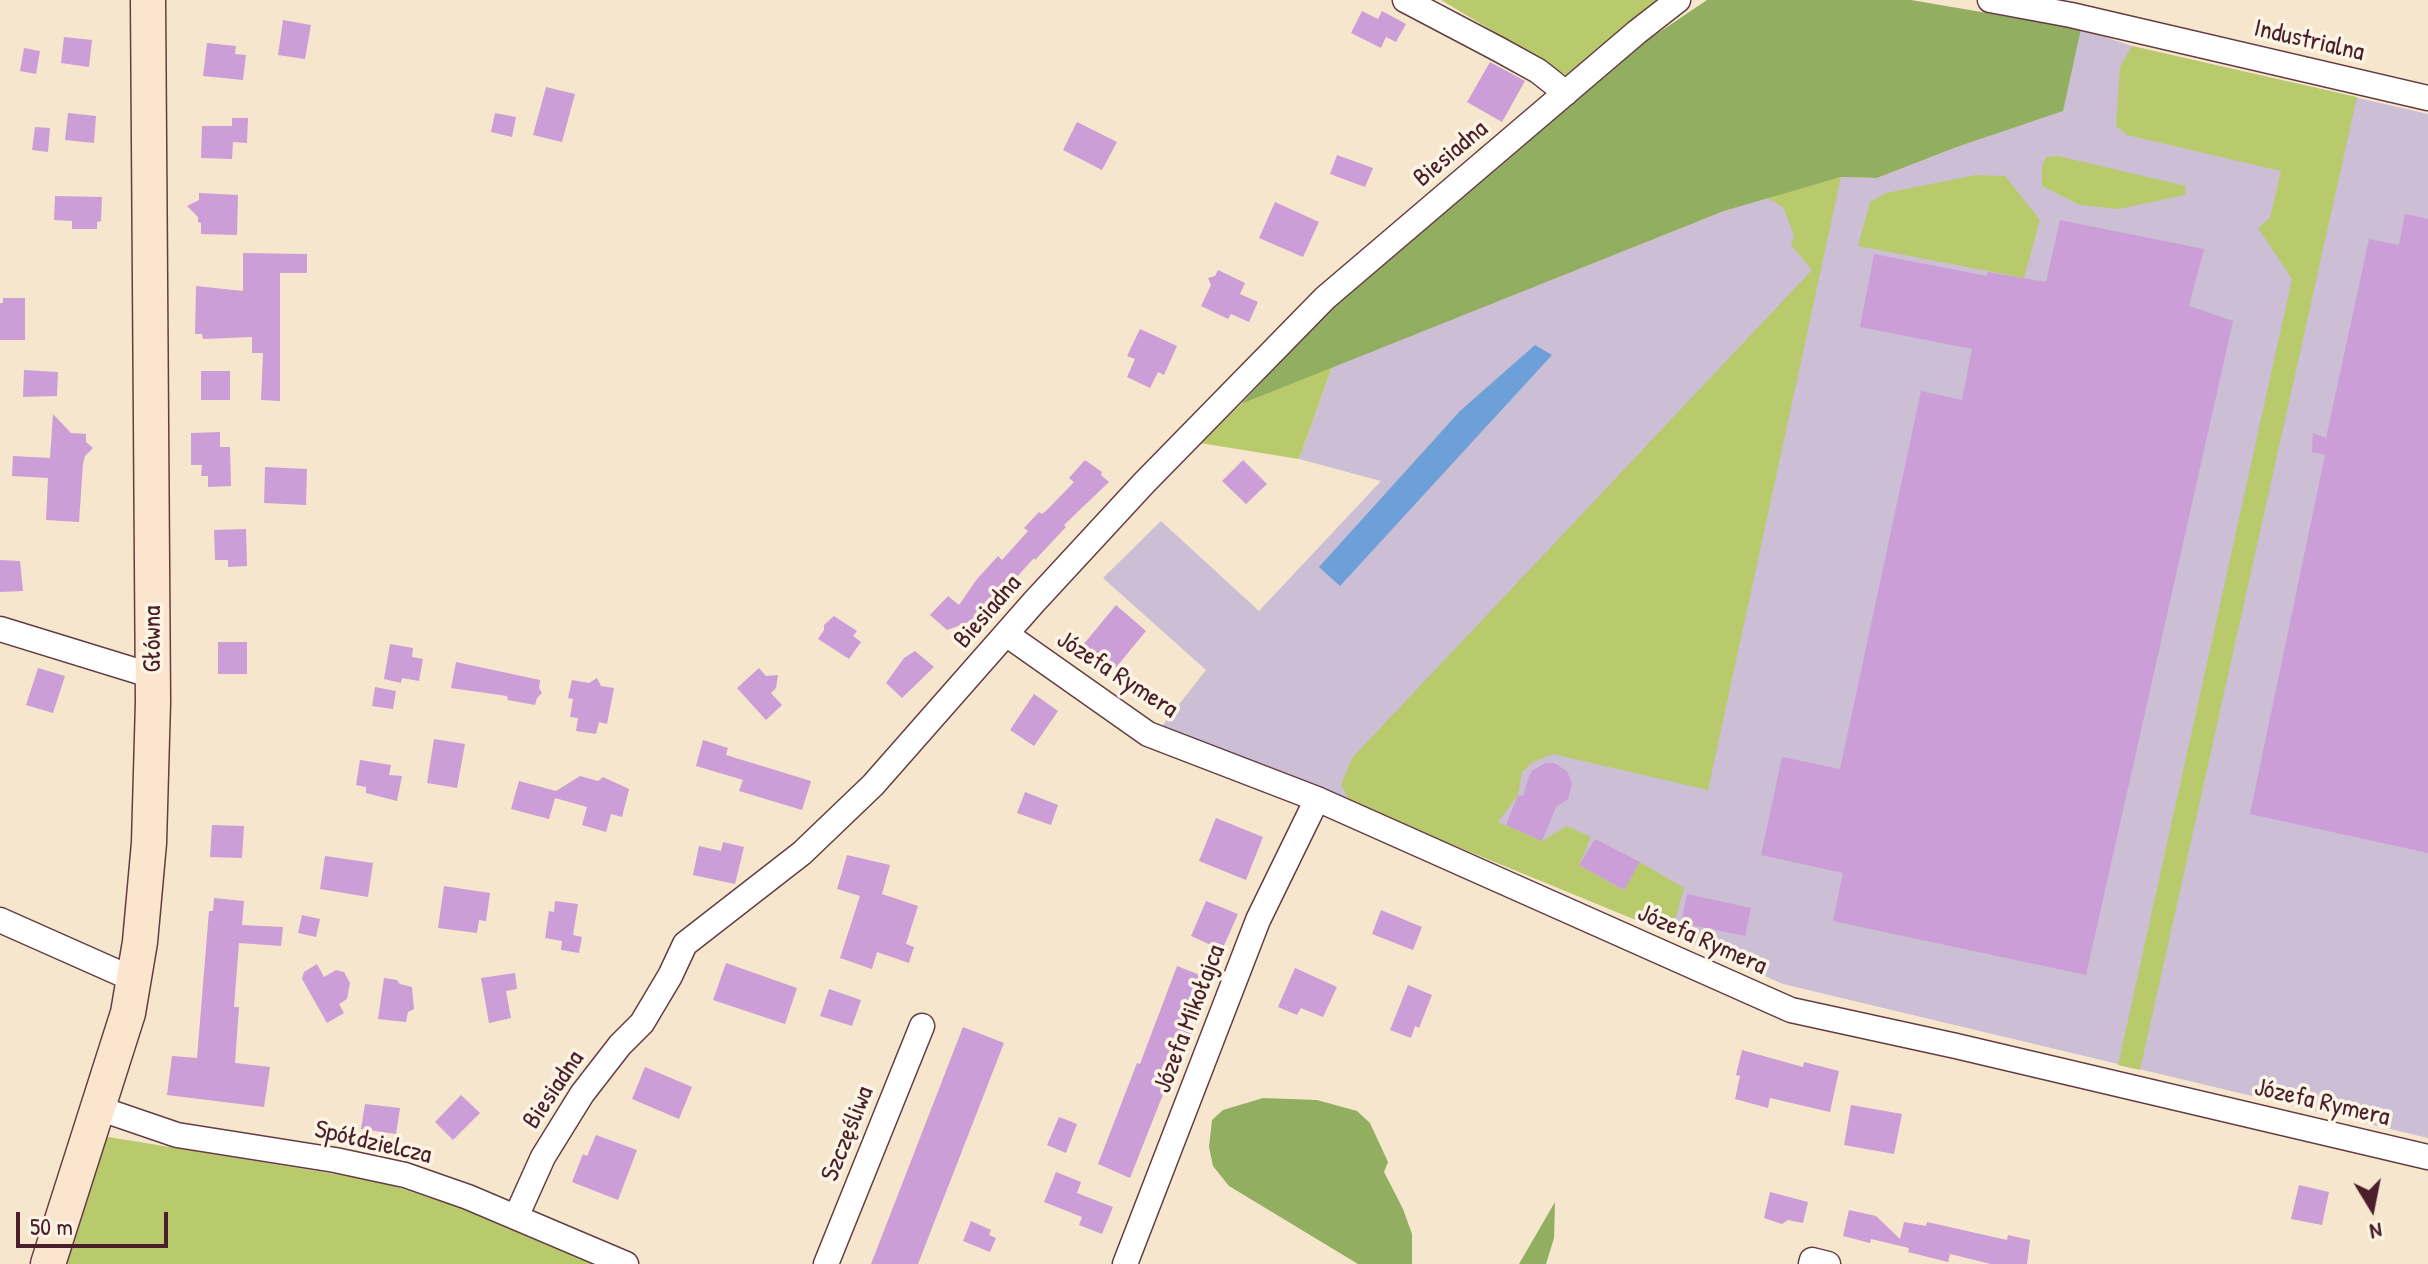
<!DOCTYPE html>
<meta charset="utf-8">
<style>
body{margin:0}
#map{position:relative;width:2428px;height:1264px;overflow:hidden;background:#f6e6cd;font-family:"Patrick Hand",sans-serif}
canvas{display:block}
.north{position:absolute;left:2332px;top:1168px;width:80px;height:80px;-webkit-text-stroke:6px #fcf5e5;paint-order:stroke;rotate:170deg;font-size:22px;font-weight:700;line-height:32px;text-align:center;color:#4a1f2b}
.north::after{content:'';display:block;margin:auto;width:28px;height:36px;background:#4a1f2b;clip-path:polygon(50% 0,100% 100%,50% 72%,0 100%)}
.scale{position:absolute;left:16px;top:1212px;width:152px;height:36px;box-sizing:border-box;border:4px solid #4a1f2b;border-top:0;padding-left:10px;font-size:24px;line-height:28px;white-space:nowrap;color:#4a1f2b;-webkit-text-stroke:6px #fcf5e5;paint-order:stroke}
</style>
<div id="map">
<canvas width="2428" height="1264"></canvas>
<div class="north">N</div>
<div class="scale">50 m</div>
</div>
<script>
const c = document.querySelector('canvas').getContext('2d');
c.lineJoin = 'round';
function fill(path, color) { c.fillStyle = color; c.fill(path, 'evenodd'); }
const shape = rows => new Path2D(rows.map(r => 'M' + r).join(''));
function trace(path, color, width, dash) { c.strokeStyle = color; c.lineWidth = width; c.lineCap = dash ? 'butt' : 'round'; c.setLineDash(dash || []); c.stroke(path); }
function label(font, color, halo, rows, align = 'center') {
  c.font = font + ' "Patrick Hand",sans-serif'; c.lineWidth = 7; c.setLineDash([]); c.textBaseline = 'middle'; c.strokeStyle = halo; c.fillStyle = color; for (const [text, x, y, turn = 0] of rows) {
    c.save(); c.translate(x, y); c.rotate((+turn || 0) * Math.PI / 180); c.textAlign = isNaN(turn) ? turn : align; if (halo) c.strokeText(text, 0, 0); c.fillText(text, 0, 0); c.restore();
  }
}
const industrial = shape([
 [2081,29,2132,46,2428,114,2428,1138,1783,984,1524,869,1159,730,1206,670,1103,578,1161,521,1259,611,1381,481,1299,459,1332,367,1724,211,1841,177,1877,178,1957,147,2062,111]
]);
const green = shape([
 [1441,0,1670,0,1568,76],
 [2132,46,2357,97,2140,1070,2118,1065,2292,279,2258,228,2270,218,2281,171,2127,135,2116,126,2120,67],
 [2058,156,2186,186,2185,195,2119,209,2080,205,2042,186,2042,166,2046,157],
 [1976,175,2005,176,2040,220,2024,278,1858,246,1870,202,1886,193],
 [1841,177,1708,790,1553,754,1533,762,1522,772,1518,795,1498,822,1542,841,1567,826,1591,837,1579,865,1623,890,1640,862,1684,888,1677,914,1665,932,1351,803,1341,785,1352,758,1812,270,1791,245,1794,235,1783,207,1767,198],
 [1332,367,1299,459,1200,443,1241,404],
 [90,1134,378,1181,633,1264,48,1264]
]);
const forest = shape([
 [1707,0,1911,0,2081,29,2063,111,1957,147,1877,178,1841,177,1724,211,1241,404,1481,147,1499,140],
 [1263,1098,1317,1100,1357,1111,1370,1123,1388,1162,1384,1172,1403,1209,1412,1234,1412,1264,1358,1264,1229,1186,1213,1166,1209,1147,1212,1120,1223,1110],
 [1555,1202,1554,1238,1546,1264,1519,1264]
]);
const water = shape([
 [1535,345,1552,355,1340,586,1319,567,1460,411]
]);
const building = shape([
 [1362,11,1378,19,1382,11,1406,24,1396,42,1386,37,1381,48,1351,33],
 [283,20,311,25,305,59,278,55],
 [64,37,92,40,89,67,61,63],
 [207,43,236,46,235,54,246,55,243,80,203,76],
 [24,48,40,51,36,74,20,71],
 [1490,62,1525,81,1502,122,1467,102],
 [546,87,575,94,562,142,533,135],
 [68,113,96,116,94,143,65,140],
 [495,113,516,117,512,137,491,132],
 [232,118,248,118,247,143,233,142,232,159,201,158,202,126,232,126],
 [1077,122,1117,142,1102,170,1063,150],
 [35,127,50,128,48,152,32,150],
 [1337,155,1373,168,1365,187,1330,174],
 [199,193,238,195,237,235,201,234,201,223,198,222,198,217,187,206,199,200],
 [55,196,102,197,101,221,97,222,97,229,72,229,72,221,54,220],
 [1275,202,1319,222,1303,257,1259,238],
 [2405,214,2428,219,2428,853,2250,814,2325,455,2312,452,2313,433,2326,438,2369,239,2399,245],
 [2060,220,2204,249,2189,306,2233,321,2086,975,1833,921,1843,873,1761,855,1782,757,1840,769,1921,391,1962,400,1972,349,1860,327,1874,254,1987,276,1988,272,2046,282],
 [243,253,307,254,307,273,280,273,280,401,261,400,263,353,252,353,252,337,203,339,202,334,195,334,196,286,243,291],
 [1218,270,1245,283,1240,294,1258,302,1249,322,1231,314,1228,319,1201,306,1211,285,1208,278,1215,276],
 [3,298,25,298,25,340,0,340,0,303,3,303],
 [1140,329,1177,346,1164,375,1158,372,1150,388,1127,377,1135,359,1127,356],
 [24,370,58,372,57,396,23,397],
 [201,371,230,371,230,400,201,400],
 [53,414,71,433,86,434,86,442,93,448,85,456,83,464,79,522,46,520,48,478,12,476,13,456,50,458],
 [220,432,220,447,230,447,231,486,208,487,208,476,201,476,202,465,191,465,191,433],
 [1085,460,1102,472,1101,475,1109,482,1064,525,1066,527,1035,560,1034,558,980,618,947,630,930,615,948,596,959,605,977,579,998,556,1002,560,1028,531,1024,528,1039,512,1042,514,1047,510,1074,482,1069,478],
 [1243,460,1267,484,1246,504,1222,481],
 [265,467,307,469,306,505,264,503],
 [246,529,247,566,228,567,228,560,215,560,214,530],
 [0,560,20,561,23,591,0,592],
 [1116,605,1146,631,1113,671,1083,645],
 [834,616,857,631,853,636,861,642,849,659,818,639,824,630,824,625],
 [218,642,247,642,247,674,218,674],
 [390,644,413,648,412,657,423,659,419,681,402,678,401,683,384,679],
 [915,651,934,667,902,698,886,683,904,658],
 [456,662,540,680,539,688,542,693,537,698,535,705,508,700,507,696,451,688],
 [38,668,65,676,53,713,26,705],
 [759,668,766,676,778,675,776,688,771,693,782,705,766,720,737,688],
 [597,678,601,686,614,688,607,724,599,722,596,734,576,731,578,718,570,717,573,699,568,698,572,680,589,683],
 [375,687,396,691,393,709,372,706],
 [1034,694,1058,711,1034,746,1010,730],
 [434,739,465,744,457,788,427,783],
 [703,740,728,748,726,755,811,781,802,810,739,791,743,780,696,766],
 [360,760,391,765,389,775,402,776,397,801,366,793,366,787,356,785],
 [1546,763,1554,763,1567,771,1572,784,1568,799,1556,807,1542,841,1506,825,1518,795,1523,796,1529,776,1533,770],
 [580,776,598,781,603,777,629,789,622,817,611,814,606,832,582,825,587,807,555,798,549,819,511,809,519,781,556,791],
 [1025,792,1058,805,1051,825,1017,813],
 [1216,818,1263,837,1246,880,1199,861],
 [212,825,244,826,242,858,210,857],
 [1595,839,1640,862,1624,890,1579,865],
 [723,842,744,847,735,884,693,875,699,846,721,851],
 [847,855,890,865,882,894,918,906,906,944,914,947,909,963,877,952,872,969,840,958,860,896,837,889],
 [325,856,373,863,368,897,320,889],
 [444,886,490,893,486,921,479,920,477,933,438,928],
 [1687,894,1751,908,1745,936,1681,923],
 [214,898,244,901,242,925,283,927,281,946,239,943,234,1007,239,1007,235,1063,270,1067,264,1107,167,1095,172,1056,197,1058,209,911,213,911],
 [555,901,578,904,573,935,582,937,579,953,561,950,562,941,545,938,549,911,554,912],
 [1206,901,1238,914,1222,950,1191,936],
 [1381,910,1422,927,1413,950,1372,934],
 [302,915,320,919,316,937,298,933],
 [726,963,797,988,785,1024,713,1000],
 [317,964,324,977,336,970,344,972,350,983,347,999,339,1004,344,1013,327,1023,302,979,304,972],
 [1177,966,1205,977,1183,1029,1192,1032,1180,1066,1175,1064,1130,1178,1098,1164,1137,1063,1140,1064],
 [1295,968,1337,987,1323,1017,1301,1008,1297,1015,1278,1007],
 [515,973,517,989,506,991,511,1018,489,1023,481,978],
 [384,978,397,980,400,984,412,987,414,1009,408,1012,406,1022,378,1019],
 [1408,985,1432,995,1419,1028,1415,1026,1411,1038,1390,1030],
 [829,989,861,1000,852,1026,820,1016],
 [963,1027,1004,1043,918,1264,871,1264],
 [1742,1050,1803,1067,1804,1062,1839,1071,1830,1112,1770,1098,1768,1108,1735,1099,1740,1076,1736,1075],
 [645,1067,692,1087,679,1119,632,1099],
 [461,1095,480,1113,453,1140,435,1122],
 [365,1104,400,1108,396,1134,361,1129],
 [1851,1105,1902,1114,1894,1154,1844,1145],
 [1059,1117,1077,1124,1066,1153,1047,1145],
 [596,1135,637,1150,618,1200,572,1182,583,1154,587,1156],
 [1056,1172,1081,1182,1077,1193,1113,1207,1102,1234,1079,1225,1082,1217,1044,1202],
 [2299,1185,2329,1192,2322,1225,2291,1219],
 [1770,1192,1808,1202,1803,1223,1788,1220,1782,1224,1764,1218],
 [1849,1210,1876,1216,1900,1239,1904,1222,1926,1226,1927,1222,2007,1240,2008,1235,2030,1240,2027,1264,1991,1264,1950,1254,1948,1262,1908,1252,1909,1248,1871,1239,1870,1243,1843,1236],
 [971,1221,991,1230,989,1235,996,1238,990,1252,963,1241]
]);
const street = shape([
 [1405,0,1500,50,1538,71,1566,93],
 [1990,0,2071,15,2428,98],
 [0,629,153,676],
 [1006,634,1148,734,1317,799,1791,1010,1956,1046,2428,1157],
 [0,920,135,980],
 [98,1108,177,1135,335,1160,405,1175,468,1197,626,1264],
 [516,1217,543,1157,582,1094,620,1045,642,1023,670,976,685,944,802,853,873,785,1034,602,1144,483,1325,298,1637,32,1678,0],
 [826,1264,922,1026],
 [1125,1264,1258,920,1317,799],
 [1811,1264,1812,1260,1828,1264]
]);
const secondary = shape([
 [48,1264,128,1013,140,942,149,843,153,702,148,0]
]);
const streetNames = [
 ["Industrialna",2309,41,13],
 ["Biesiadna",1451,154,-40],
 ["Biesiadna",988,612,-49],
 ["Główna",153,639,-90],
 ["Józefa Rymera",1117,675,33],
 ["Józefa Rymera",1702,940,24],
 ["Józefa Mikołajca",1190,1019,-69],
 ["Biesiadna",554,1090,-56],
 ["Józefa Rymera",2322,1103,13],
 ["Szczęśliwa",848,1134,-68],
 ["Spółdzielcza",373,1143,13]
];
fill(industrial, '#ccbed4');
fill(green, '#b9ca6d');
fill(forest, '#92ae60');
fill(water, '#6da0d9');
fill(building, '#cb9ed7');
trace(street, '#643d43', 27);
trace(secondary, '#643d43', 37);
trace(street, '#fff', 24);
trace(secondary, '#fbe5cf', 34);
label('26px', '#4a1f2b', '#fcf5e5', streetNames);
</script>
